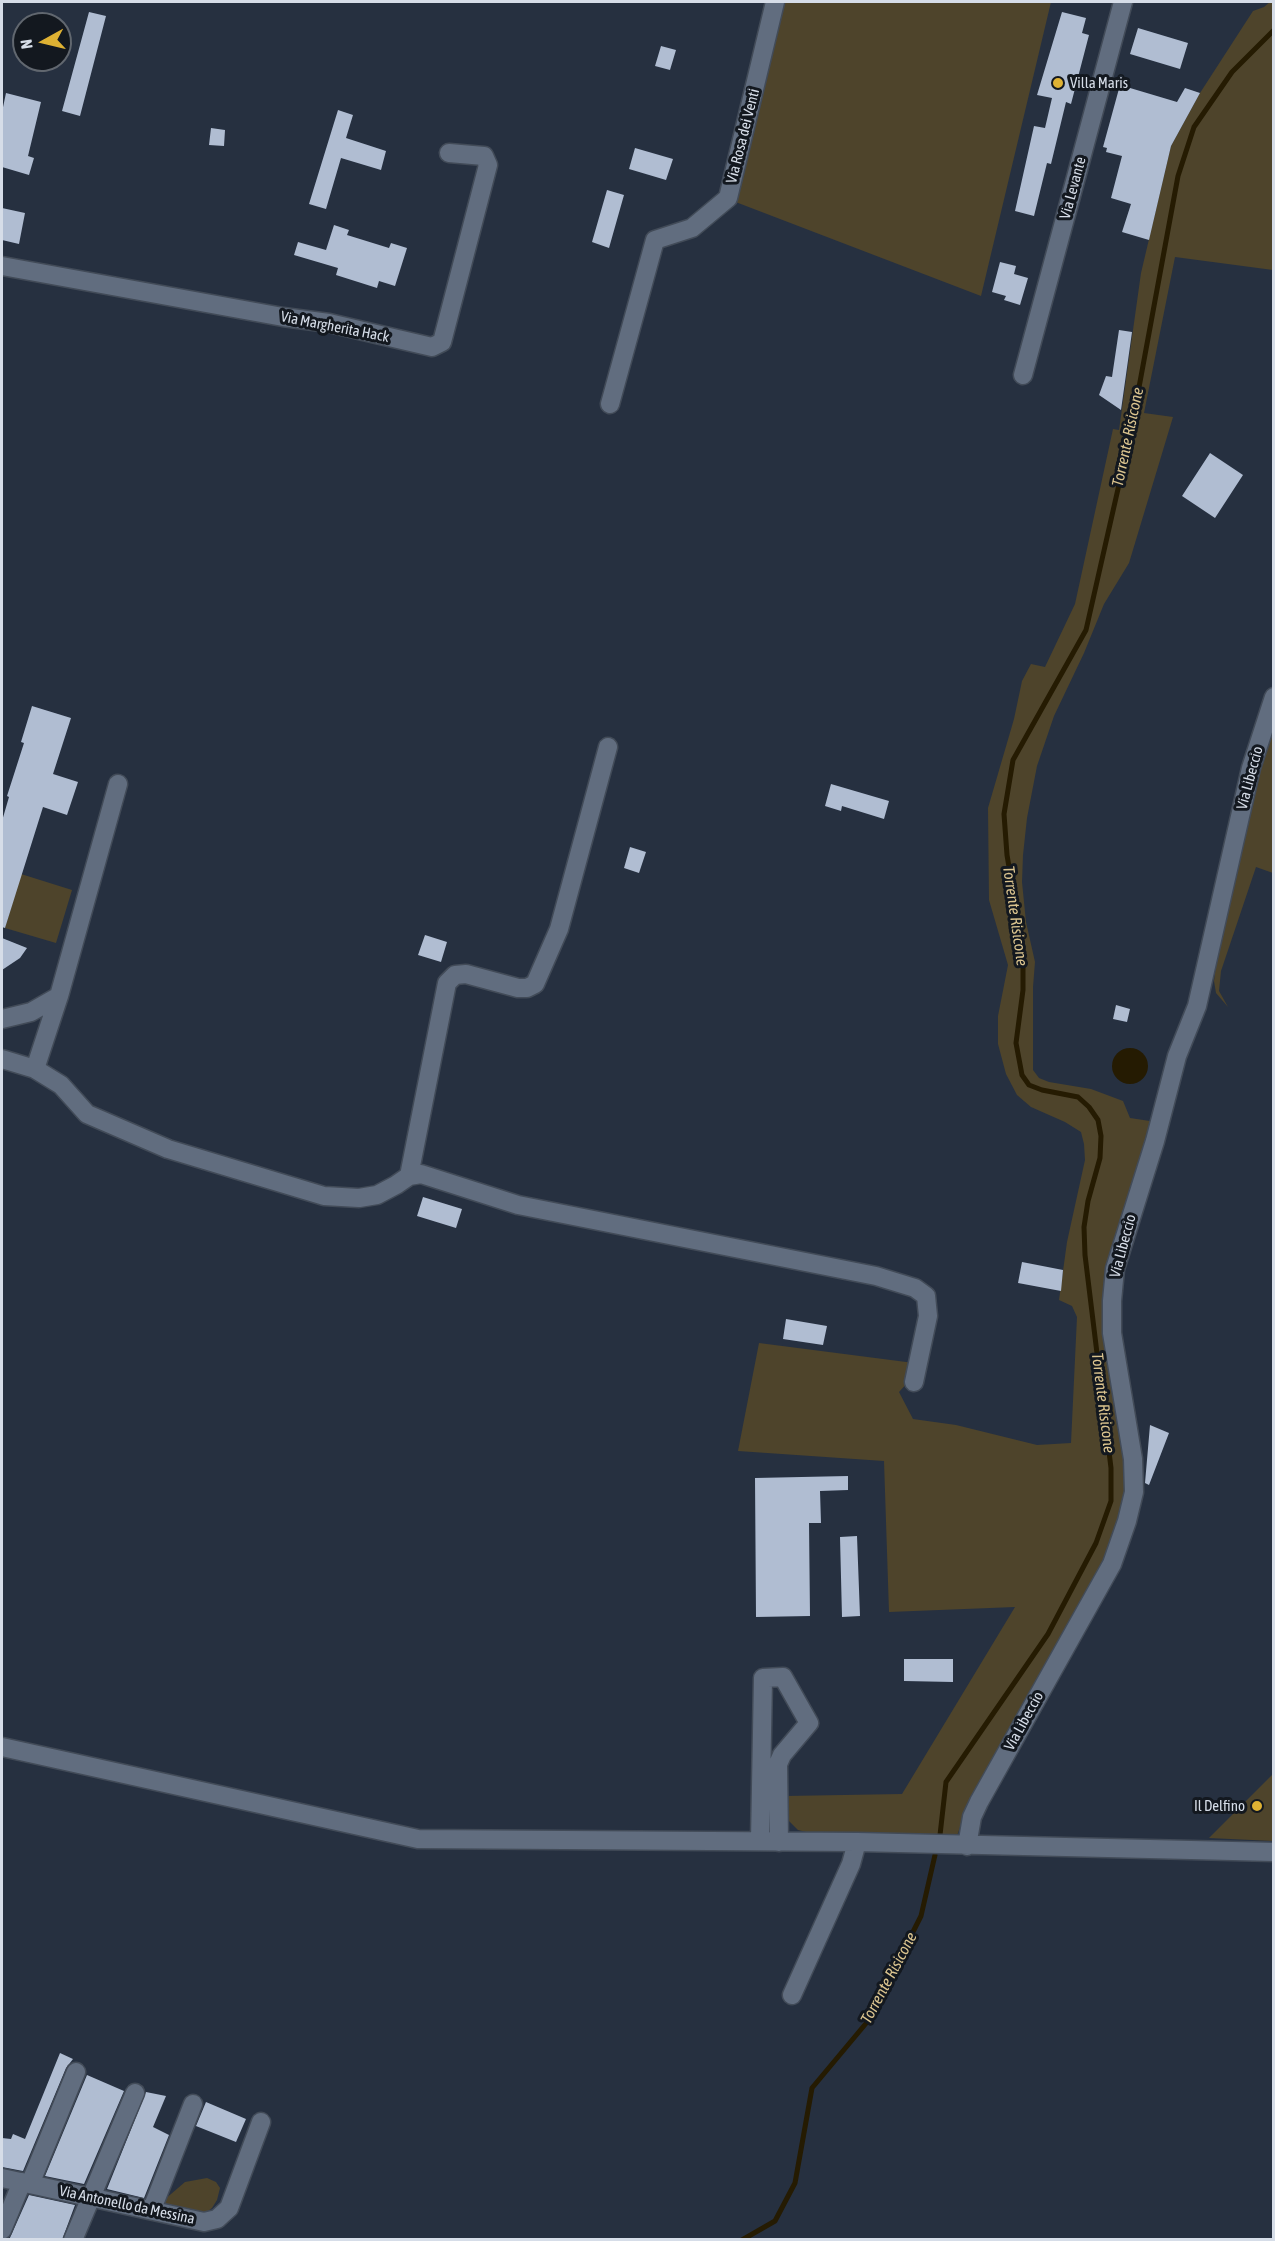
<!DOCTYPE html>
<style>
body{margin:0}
#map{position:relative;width:1275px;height:2241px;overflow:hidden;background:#263040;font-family:"Asap Condensed",sans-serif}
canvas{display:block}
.frame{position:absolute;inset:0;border:3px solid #d6dde8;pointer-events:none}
.north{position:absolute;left:12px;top:12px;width:60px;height:60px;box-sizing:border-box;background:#13181f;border:2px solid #61676f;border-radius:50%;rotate:262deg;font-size:16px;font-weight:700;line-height:24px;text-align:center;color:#d6dde8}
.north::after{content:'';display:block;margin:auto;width:21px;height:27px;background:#deb133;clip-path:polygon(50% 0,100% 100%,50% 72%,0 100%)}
</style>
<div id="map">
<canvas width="1275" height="2241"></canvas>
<div class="frame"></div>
<div class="north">N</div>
</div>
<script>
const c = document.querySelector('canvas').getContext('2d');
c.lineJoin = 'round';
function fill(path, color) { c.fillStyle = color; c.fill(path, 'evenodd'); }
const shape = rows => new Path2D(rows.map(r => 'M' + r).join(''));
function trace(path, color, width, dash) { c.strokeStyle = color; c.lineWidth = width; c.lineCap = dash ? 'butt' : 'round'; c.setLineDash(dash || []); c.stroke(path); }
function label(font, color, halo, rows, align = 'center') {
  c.font = font + ' "Asap Condensed",sans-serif'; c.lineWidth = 6; c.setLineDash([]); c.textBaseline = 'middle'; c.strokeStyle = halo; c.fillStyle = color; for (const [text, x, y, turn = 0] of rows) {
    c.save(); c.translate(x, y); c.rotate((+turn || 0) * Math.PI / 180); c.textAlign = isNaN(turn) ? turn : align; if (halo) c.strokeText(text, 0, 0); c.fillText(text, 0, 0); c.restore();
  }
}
const green = shape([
 [783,2,1051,2,981,296,733,201],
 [1270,2,1273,2,1273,270,1175,257,1144,413,1173,417,1129,563,1104,604,1084,653,1054,716,1037,766,1027,818,1023,855,1022,882,1026,922,1035,962,1033,987,1033,1070,1039,1078,1049,1082,1091,1089,1123,1101,1130,1118,1150,1121,1137,1174,1114,1240,1109,1268,1125,1443,1125,1492,1123,1513,1103,1565,966,1809,957,1836,806,1832,798,1830,788,1820,785,1796,902,1794,1015,1607,889,1612,884,1461,738,1451,759,1343,914,1363,909,1381,899,1392,913,1419,956,1425,1037,1445,1071,1443,1077,1317,1072,1306,1059,1300,1067,1242,1085,1160,1084,1144,1081,1132,1065,1122,1031,1107,1017,1095,1006,1074,998,1044,998,1016,1008,965,989,900,988,808,1014,719,1022,681,1031,664,1045,667,1075,604,1113,429,1119,430,1141,273,1171,146,1200,93,1253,11,1264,7],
 [1273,714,1273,873,1256,867,1221,971,1219,991,1228,1007,1216,993,1214,981,1217,958,1239,844],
 [21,874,72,890,56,943,5,928],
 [1273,1774,1273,1841,1209,1838],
 [207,2178,216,2182,220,2188,217,2200,212,2208,203,2215,163,2206,164,2200,185,2182]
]);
const water = shape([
 '1112 1066a18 18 0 1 1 36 0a18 18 0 1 1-36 0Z'
]);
const stream = shape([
 [940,1835,946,1782,1048,1634,1096,1543,1111,1501,1111,1468,1085,1255,1084,1227,1088,1201,1100,1158,1101,1136,1098,1120,1089,1107,1078,1097,1042,1090,1029,1085,1022,1075,1016,1043,1023,990,1023,950,1007,855,1004,814,1013,760,1086,630,1130,436,1178,176,1194,127,1232,72,1274,30],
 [742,2240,775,2221,795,2183,812,2088,868,2021,921,1916,935,1855]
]);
const building = shape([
 [89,12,106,16,80,116,62,111],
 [1062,12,1086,18,1082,33,1089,35,1071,104,1066,102,1051,164,1047,163,1034,216,1015,211,1034,126,1045,128,1052,98,1037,95],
 [1138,28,1188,43,1180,69,1130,54],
 [661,46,676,50,670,70,655,66],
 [1120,85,1177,102,1185,88,1200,93,1171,146,1149,240,1122,232,1131,204,1111,198,1122,156,1106,152,1107,148,1103,147],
 [6,93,41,102,28,156,34,158,29,175,2,167,2,112],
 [338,110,353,115,346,138,386,151,381,170,341,158,326,209,309,204],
 [211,128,225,130,224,146,209,145],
 [635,148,673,159,666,180,629,169],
 [607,190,624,195,609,248,592,242],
 [2,208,25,213,19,244,2,240],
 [334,225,349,230,347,235,389,248,391,243,407,248,395,286,379,281,377,288,336,275,338,268,294,255,298,242,326,250],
 [1000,262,1016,266,1014,274,1028,278,1020,305,1004,300,1006,296,992,292],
 [1119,330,1132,332,1121,410,1099,395,1106,376,1112,377],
 [1210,453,1243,475,1215,518,1182,496],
 [32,706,71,718,53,774,78,782,67,815,43,807,5,928,2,927,2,821,9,797,7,796,24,743,21,742],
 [831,784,889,801,884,819,842,806,841,811,825,806],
 [630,847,646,852,639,873,624,868],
 [425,935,447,942,441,962,418,955],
 [2,938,27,948,20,958,2,970],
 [1116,1005,1130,1009,1127,1022,1113,1019],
 [423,1197,462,1209,456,1228,417,1216],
 [1022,1262,1063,1270,1061,1291,1018,1283],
 [786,1319,827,1326,823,1345,783,1339],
 [1150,1425,1169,1433,1149,1485,1145,1483],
 [848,1476,848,1490,820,1491,821,1523,809,1523,810,1616,756,1617,755,1478],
 [857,1536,860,1616,842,1617,840,1537],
 [904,1659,953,1659,953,1682,904,1681],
 [60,2053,73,2059,66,2068,23,2171,2,2167,2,2138,11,2139,13,2134,25,2139],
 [87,2075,124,2091,84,2184,45,2176],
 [146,2092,166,2096,153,2127,169,2135,144,2198,107,2189],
 [206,2102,246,2119,236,2142,196,2126],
 [29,2195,75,2205,62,2240,9,2240]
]);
const minor = shape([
 [2,266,283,317,329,323,432,347,442,342,488,165,484,156,449,153],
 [1023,375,1123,2],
 [610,404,655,240,692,228,728,198,775,2],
 [2,1019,31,1012,59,996],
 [2,1059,35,1069,61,1085,87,1114,168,1149,324,1196,359,1198,377,1195,396,1185,409,1176,421,1174,518,1205,876,1276,915,1288,926,1296,928,1316,914,1382],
 [35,1069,59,996,118,784],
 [409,1176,447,983,455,975,466,974,518,988,527,988,535,984,559,929,608,747],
 [2,1747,418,1839,857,1842,1274,1852],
 [760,1841,763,1678,783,1677,809,1723,782,1755,778,1764,779,1842],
 [967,1846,972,1817,979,1802,1112,1564,1127,1521,1134,1492,1133,1459,1112,1333,1112,1301,1115,1269,1155,1141,1177,1056,1197,1006,1251,768,1274,697],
 [792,1995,851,1864,857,1842],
 [2,2178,204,2222,217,2219,229,2208,261,2122],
 [30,2184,76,2072],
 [152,2209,193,2104],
 [2,2230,22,2182],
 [73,2240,135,2093]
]);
const markers = [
 [1058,83,6,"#deb133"],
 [1257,1806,6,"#deb133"]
];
const poiNames = [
 ["Villa Maris",1070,83],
 ["Il Delfino",1245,1806,"right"]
];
const streetNames = [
 ["Via Rosa dei Venti",743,136,-76],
 ["Via Levante",1073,188,-75],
 ["Via Margherita Hack",335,327,11],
 ["Via Libeccio",1250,778,-75],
 ["Via Libeccio",1123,1246,-75],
 ["Via Libeccio",1024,1721,-61],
 ["Via Antonello da Messina",127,2205,12]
];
const waterNames = [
 ["Torrente Risicone",1128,437,-78],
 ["Torrente Risicone",1015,916,82],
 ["Torrente Risicone",1103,1403,83],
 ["Torrente Risicone",889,1978,-62]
];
fill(green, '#4e442b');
fill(water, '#251b02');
trace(stream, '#251b02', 5);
fill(building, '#b0bdd2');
trace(minor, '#424b58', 21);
trace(minor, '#616d7f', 18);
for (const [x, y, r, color] of markers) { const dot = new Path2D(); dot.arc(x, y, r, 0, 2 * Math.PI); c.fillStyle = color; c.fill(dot); trace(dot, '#13181f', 2); }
label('15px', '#d6dde8', '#13181f', poiNames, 'left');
label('15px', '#d6dde8', '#13181f', streetNames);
label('italic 16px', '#dbc48f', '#13181f', waterNames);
</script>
